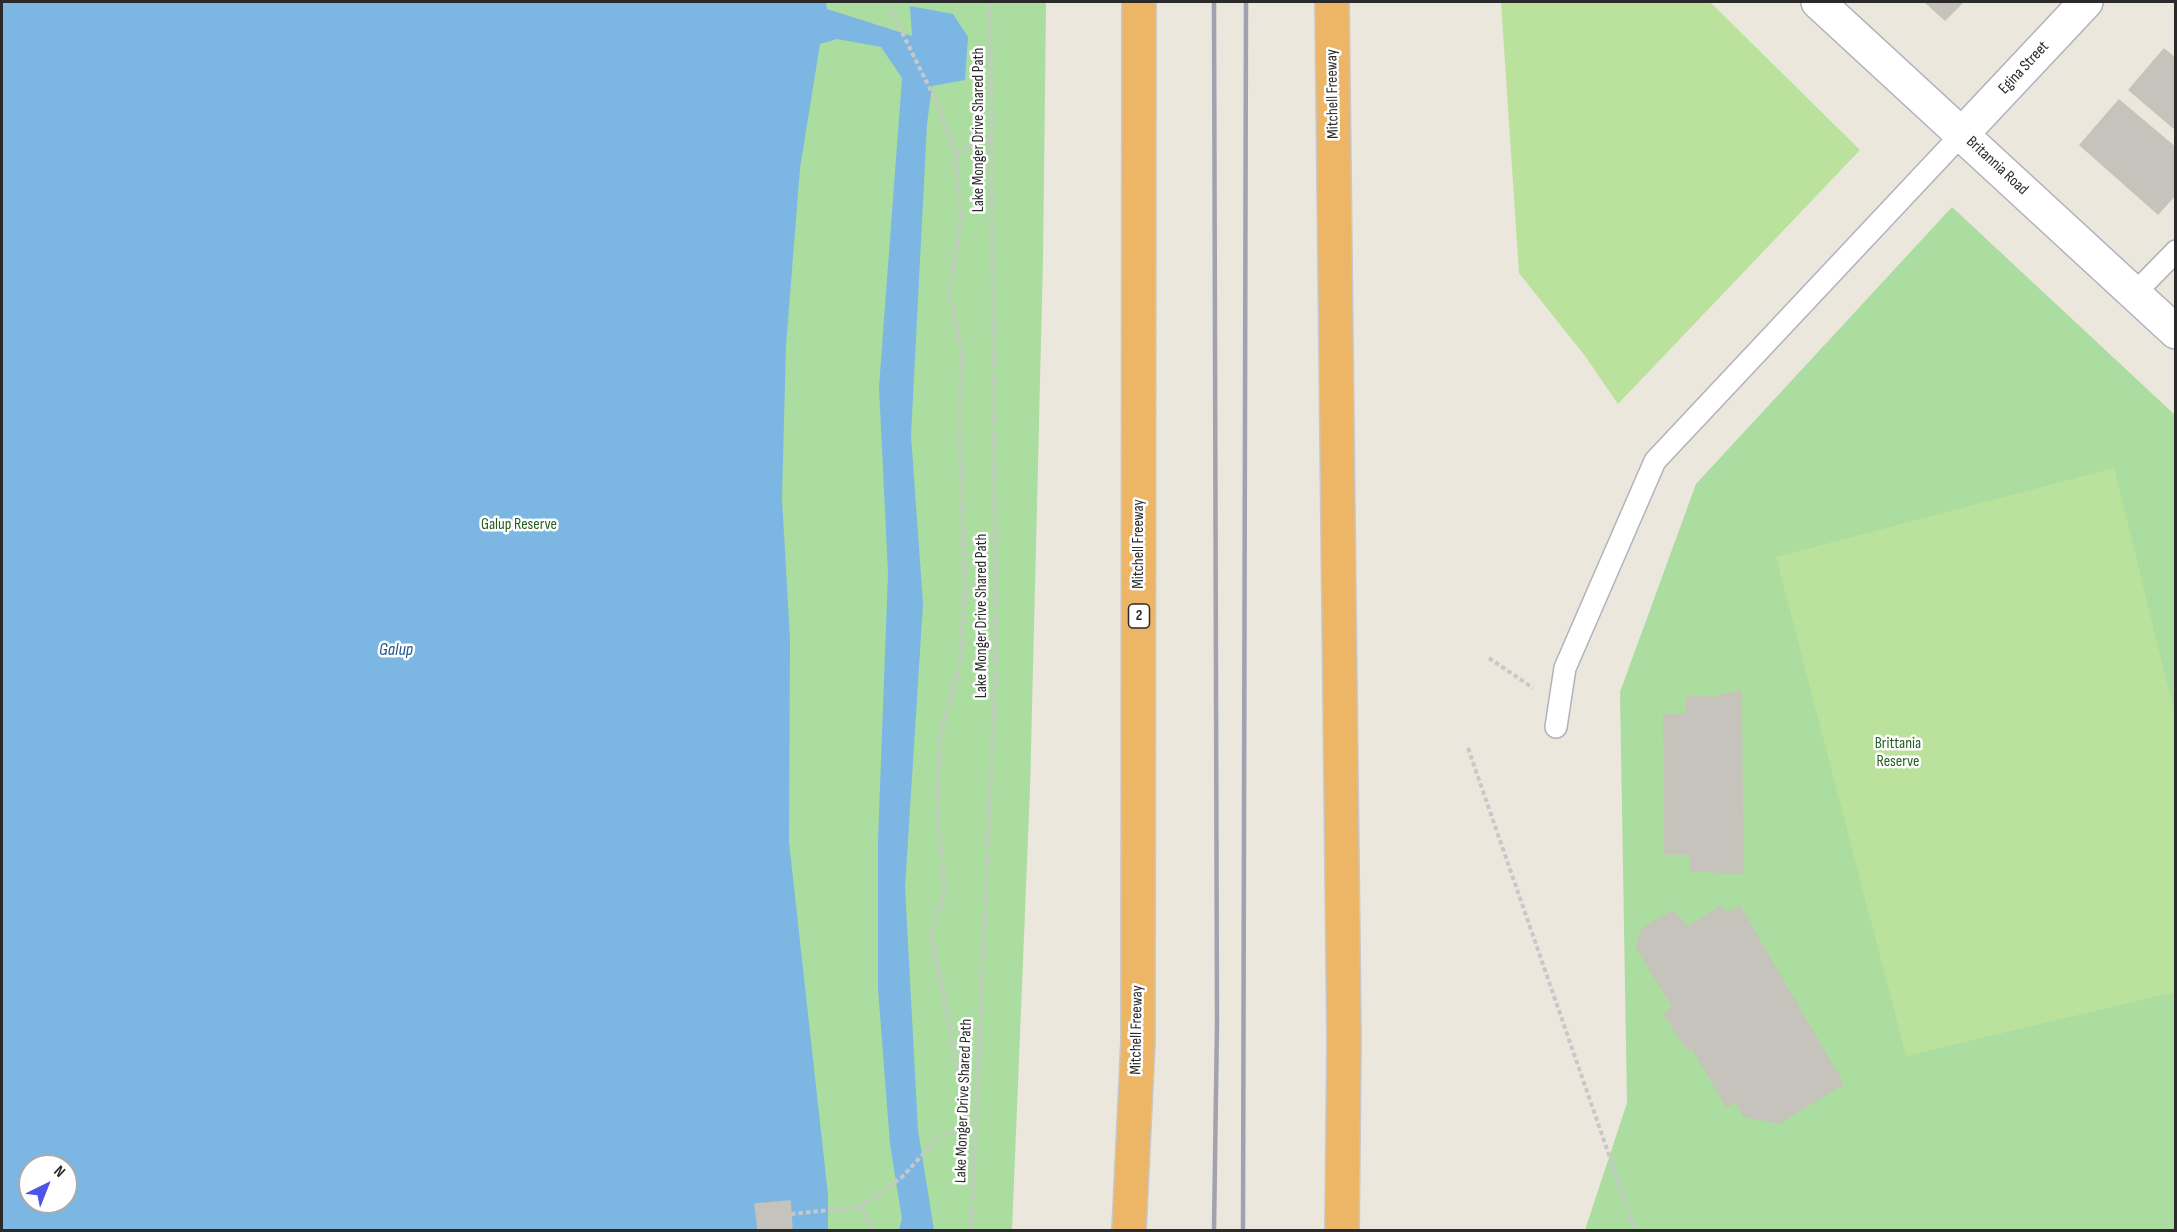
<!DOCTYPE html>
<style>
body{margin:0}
#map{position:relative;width:2177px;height:1232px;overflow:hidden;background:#ebe7dd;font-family:"Sofia Sans Condensed",sans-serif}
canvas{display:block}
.frame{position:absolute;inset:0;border:3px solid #2a2a2a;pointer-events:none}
.north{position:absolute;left:18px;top:1154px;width:60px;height:60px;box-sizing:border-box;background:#fff;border:2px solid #aaa;border-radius:50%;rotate:43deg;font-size:16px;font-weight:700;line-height:24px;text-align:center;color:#2a2a2a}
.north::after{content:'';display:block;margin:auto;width:21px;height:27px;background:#4e54e7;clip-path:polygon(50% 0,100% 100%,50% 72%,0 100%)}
</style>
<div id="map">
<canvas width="2177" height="1232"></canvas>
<div class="frame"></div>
<div class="north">N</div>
</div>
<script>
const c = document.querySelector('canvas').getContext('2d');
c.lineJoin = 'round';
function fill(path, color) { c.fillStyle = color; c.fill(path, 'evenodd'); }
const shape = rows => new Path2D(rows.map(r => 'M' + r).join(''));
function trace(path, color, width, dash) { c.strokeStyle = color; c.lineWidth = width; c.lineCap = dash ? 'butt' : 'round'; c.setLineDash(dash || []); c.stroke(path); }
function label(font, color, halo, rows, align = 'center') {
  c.font = font + ' "Sofia Sans Condensed",sans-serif'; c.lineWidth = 5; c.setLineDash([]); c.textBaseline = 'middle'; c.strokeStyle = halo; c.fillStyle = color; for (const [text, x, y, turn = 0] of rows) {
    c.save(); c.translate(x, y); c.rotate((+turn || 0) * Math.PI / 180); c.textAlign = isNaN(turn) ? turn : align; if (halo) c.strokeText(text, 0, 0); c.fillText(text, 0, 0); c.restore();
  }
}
const green = shape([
 [2,2,1046,2,1043,261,1030,789,1012,1230,2,1230],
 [30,1166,66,1166,66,1202,30,1202],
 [1952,207,2175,415,2175,1230,1585,1230,1627,1103,1620,692,1696,484]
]);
const pitch = shape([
 [1501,2,1710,2,1860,150,1618,404,1585,356,1519,273],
 [2114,468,2175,715,2175,992,1906,1056,1776,557]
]);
const water = shape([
 [2,2,826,2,827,9,912,36,910,6,953,14,968,37,965,80,932,86,927,124,911,435,923,604,905,887,918,1130,934,1230,899,1230,902,1219,890,1144,878,989,878,841,888,573,879,387,902,78,881,47,837,39,820,44,800,168,786,345,782,499,790,639,789,842,828,1195,828,1230,2,1230],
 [30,1166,66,1166,66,1202,30,1202]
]);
const building = shape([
 [1925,2,1963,2,1945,20,1925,2],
 [2164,49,2176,59,2176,130,2129,90,2164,49],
 [2119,100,2176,148,2176,194,2158,214,2080,145,2119,100],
 [1741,691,1743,873,1690,871,1690,854,1665,854,1664,714,1686,714,1687,697,1712,697,1741,691],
 [1722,906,1727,913,1740,907,1843,1084,1779,1123,1744,1116,1736,1101,1727,1107,1692,1047,1688,1050,1664,1014,1673,1007,1636,946,1643,928,1674,911,1687,927,1722,906],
 [790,1201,792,1228,758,1230,755,1204,790,1201]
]);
const path = shape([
 [955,153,991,136],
 [1489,658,1533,688],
 [1468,748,1635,1230],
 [791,1214,861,1207],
 [873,1230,861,1207,902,1177,939,1137,957,1130,965,1105,931,934,945,890,937,813,940,738,960,664,965,587,959,420,962,354,949,291,961,220,955,153,936,101,887,2],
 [971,1230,996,658,990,2]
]);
const lane = shape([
 [2134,294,2176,251],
 [1556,727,1565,668,1655,461,1962,134]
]);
const street = shape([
 [1818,2,2176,332],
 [1962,134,2086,2]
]);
const highway = shape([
 [1332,2,1344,1040,1342,1230],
 [1129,1230,1138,1041,1139,2]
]);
const rail = shape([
 [1214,1230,1217,1023,1214,2],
 [1243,1230,1246,2]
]);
const shields = [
 [1139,616,21]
];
const shieldNames = [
 ["2",1139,616]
];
const streetNames = [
 ["Egina Street",2024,68,-47],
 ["Mitchell Freeway",1333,94,-91],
 ["Lake Monger Drive Shared Path",979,130,-90],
 ["Britannia Road",1997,166,43],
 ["Mitchell Freeway",1139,544,-90],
 ["Lake Monger Drive Shared Path",982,616,-90],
 ["Mitchell Freeway",1137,1030,-89],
 ["Lake Monger Drive Shared Path",964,1101,-88]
];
const parkNames = [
 ["Galup Reserve",519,525],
 ["Brittania",1898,744],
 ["Reserve",1898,762]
];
const waterNames = [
 ["Galup",396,650]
];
fill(green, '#abdca0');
fill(pitch, '#bae29c');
fill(water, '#7bb7e2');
fill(building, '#c6c3bd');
trace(building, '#c6c3b7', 1.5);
trace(lane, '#b1b1bc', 24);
trace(street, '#b1b1bc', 36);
trace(highway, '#c8c8c8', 36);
trace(path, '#c8c8c8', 4, [4.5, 3]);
trace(lane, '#fff', 21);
trace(street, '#fff', 33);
trace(highway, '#edb566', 33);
trace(rail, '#a1a1b2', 4.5);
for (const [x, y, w] of shields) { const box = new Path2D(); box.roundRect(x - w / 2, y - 12, w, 24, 4.5); c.fillStyle = '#fff'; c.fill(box); trace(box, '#2a2a2a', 1.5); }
label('bold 15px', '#2a2a2a', null, shieldNames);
label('16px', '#2a2a2a', '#fff', streetNames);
label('16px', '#256021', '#fff', parkNames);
label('italic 18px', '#1b558d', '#fff', waterNames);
</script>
